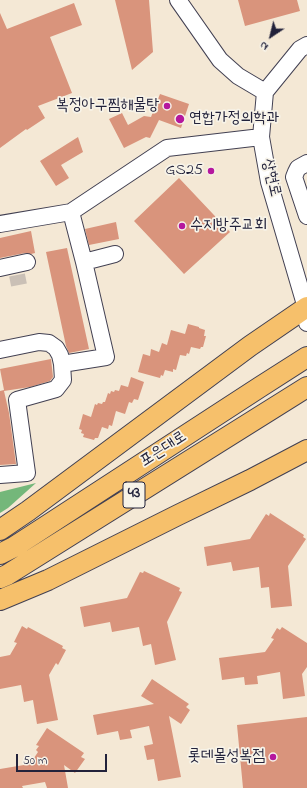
<!DOCTYPE html>
<meta charset="utf-8">
<style>
body{margin:0}
#map{position:relative;width:307px;height:788px;overflow:hidden;background:#f4e8d5;font-family:"Indie Flower",sans-serif}
canvas{display:block}
.north{position:absolute;left:251px;top:16px;width:40px;height:40px;-webkit-text-stroke:3px #f7f3e8;paint-order:stroke;rotate:215deg;font-size:11px;font-weight:700;line-height:16px;text-align:center;color:#22223b}
.north::after{content:'';display:block;margin:auto;width:14px;height:18px;background:#22223b;clip-path:polygon(50% 0,100% 100%,50% 72%,0 100%)}
.scale{position:absolute;left:16px;top:754px;width:91px;height:18px;box-sizing:border-box;border:2px solid #22223b;border-top:0;padding-left:5px;font-size:12px;line-height:14px;white-space:nowrap;color:#22223b;-webkit-text-stroke:3px #f7f3e8;paint-order:stroke}
</style>
<div id="map">
<canvas width="307" height="788"></canvas>
<div class="north">N</div>
<div class="scale">50 m</div>
</div>
<script>
const c = document.querySelector('canvas').getContext('2d');
c.lineJoin = 'round';
function fill(path, color) { c.fillStyle = color; c.fill(path, 'evenodd'); }
const shape = rows => new Path2D(rows.map(r => 'M' + r).join(''));
function trace(path, color, width, dash) { c.strokeStyle = color; c.lineWidth = width; c.lineCap = dash ? 'butt' : 'round'; c.setLineDash(dash || []); c.stroke(path); }
function label(font, color, halo, rows, align = 'center') {
  c.font = font + ' "Indie Flower","Poor Story",sans-serif'; c.lineWidth = 3.5; c.setLineDash([]); c.textBaseline = 'middle'; c.strokeStyle = halo; c.fillStyle = color; for (const [text, x, y, turn = 0] of rows) {
    c.save(); c.translate(x, y); c.rotate((+turn || 0) * Math.PI / 180); c.textAlign = isNaN(turn) ? turn : align; if (halo) c.strokeText(text, 0, 0); c.fillText(text, 0, 0); c.restore();
  }
}
const forest = shape([
 [36,483,8,508,0,513,0,492]
]);
const building = shape([
 [115,0,149,0,153,52,132,70],
 [238,0,297,0,300,11,245,26],
 [74,3,82,25,50,37,72,93,38,106,45,118,27,130,26,129,0,148,0,13,7,29],
 [160,94,189,104,181,128,159,120,150,138,146,137,124,148,109,119,122,113,128,125,144,116,151,117],
 [78,137,83,152,61,165,69,178,56,186,40,161],
 [179,178,230,232,184,274,134,221],
 [116,222,119,239,89,245,85,229],
 [31,231,35,253,31,254,25,253,0,258,0,238],
 [67,248,89,349,69,353,66,346,46,252],
 [188,324,199,327,199,328,205,330,204,336,206,336,203,347,201,347,200,349,191,347,189,354,187,353,186,356,180,355,176,370,173,369,173,372,165,370,163,376,161,375,160,378,138,372,143,354,150,356,151,349,159,352,162,343,167,345,171,330,185,334],
 [51,359,53,377,50,381,30,387,4,391,9,413,16,464,0,465,0,391,4,390,0,369],
 [131,377,144,382,138,400,134,399,132,403,129,402,125,414,116,411,112,426,109,425,108,429,102,427,98,438,95,438,94,440,83,437,84,434,81,433,82,430,79,429,83,414,91,417,95,404,97,405,98,403,102,404,103,402,105,402,108,393,110,394,111,391,114,392,115,390,119,391,121,385,128,387],
 [270,513,304,535,303,537,306,539,288,566,292,606,271,608,269,587,261,588,259,567,233,571,231,562,207,566,204,547,250,539,266,514,269,516],
 [144,571,180,588,179,591,182,592,167,622,176,660,155,665,151,644,143,646,139,627,112,632,110,622,84,627,80,607,127,598,140,572,143,573],
 [22,626,27,629,28,627,63,646,62,648,66,650,58,665,56,663,49,675,58,720,37,724,33,700,24,702,21,685,0,689,0,657,10,655,17,643,14,642],
 [282,627,307,643,307,667,302,674,305,696,283,699,280,672,257,676,258,684,245,685,244,677,222,680,219,658,265,652,274,639,271,638,277,628,280,630],
 [152,679,189,704,186,707,190,710,181,724,169,716,181,777,158,781,154,759,147,760,144,746,153,744,149,726,130,730,132,738,120,740,118,731,97,735,93,715,154,704,141,696],
 [307,717,307,788,243,788,237,725],
 [47,728,84,753,81,757,85,759,75,773,64,765,68,788,47,788,45,782,22,786,23,788,0,788,0,769,30,764,38,752,36,750,39,746,36,745]
]);
const minorTunnel = shape([
 [17,275,19,285]
]);
const minor = shape([
 [178,0,220,60,238,76,265,92],
 [307,45,300,49,265,92,261,137,269,182,306,308,307,323],
 [307,163,298,168,296,172,294,177,307,216],
 [71,212,84,262],
 [0,224,71,212,167,148,261,137],
 [0,268,27,262],
 [0,350,39,342,49,343,56,348,60,355,62,364,106,357,84,262,115,254],
 [0,475,27,473,17,400,56,389,63,380,62,364]
]);
const major = shape([
 [0,530,28,511,250,346,307,307],
 [0,554,14,547,260,387,307,357],
 [0,578,7,575,307,387],
 [0,600,48,580,178,515,250,480,307,450]
]);
const markers = [
 [167,106,4,"#b5179e"],
 [180,119,5,"#b5179e"],
 [211,171,4,"#b5179e"],
 [182,226,4,"#b5179e"],
 [273,757,4,"#b5179e"]
];
const shields = [
 [134,495,22]
];
const shieldNames = [
 ["43",134,495]
];
const poiNames = [
 ["복정아구찜해물탕",159,106],
 ["연합가정의학과",189,119,"left"],
 ["GS25",203,171],
 ["수지방주교회",190,226,"left"],
 ["롯데몰성복점",265,757]
];
const streetNames = [
 ["상현로",270,178,77],
 ["포은대로",164,450,-33]
];
fill(forest, '#74b77a');
fill(building, '#d9947c');
trace(minorTunnel, '#cac0b6', 16, [16, 8]);
trace(minor, '#424052', 18);
trace(major, '#424052', 22);
trace(minor, '#fff', 16);
trace(major, '#f6c06b', 20);
for (const [x, y, r, color] of markers) { const dot = new Path2D(); dot.arc(x, y, r, 0, 2 * Math.PI); c.fillStyle = color; c.fill(dot); trace(dot, '#f7f3e8', 1.5); }
for (const [x, y, w] of shields) { const box = new Path2D(); box.roundRect(x - w / 2, y - 13, w, 26, 3); c.fillStyle = '#f7f3e8'; c.fill(box); trace(box, '#22223b', 1); }
label('bold 15px', '#22223b', null, shieldNames);
label('16px', '#22223b', '#f7f3e8', poiNames, 'right');
label('16px', '#22223b', '#f7f3e8', streetNames);
</script>
